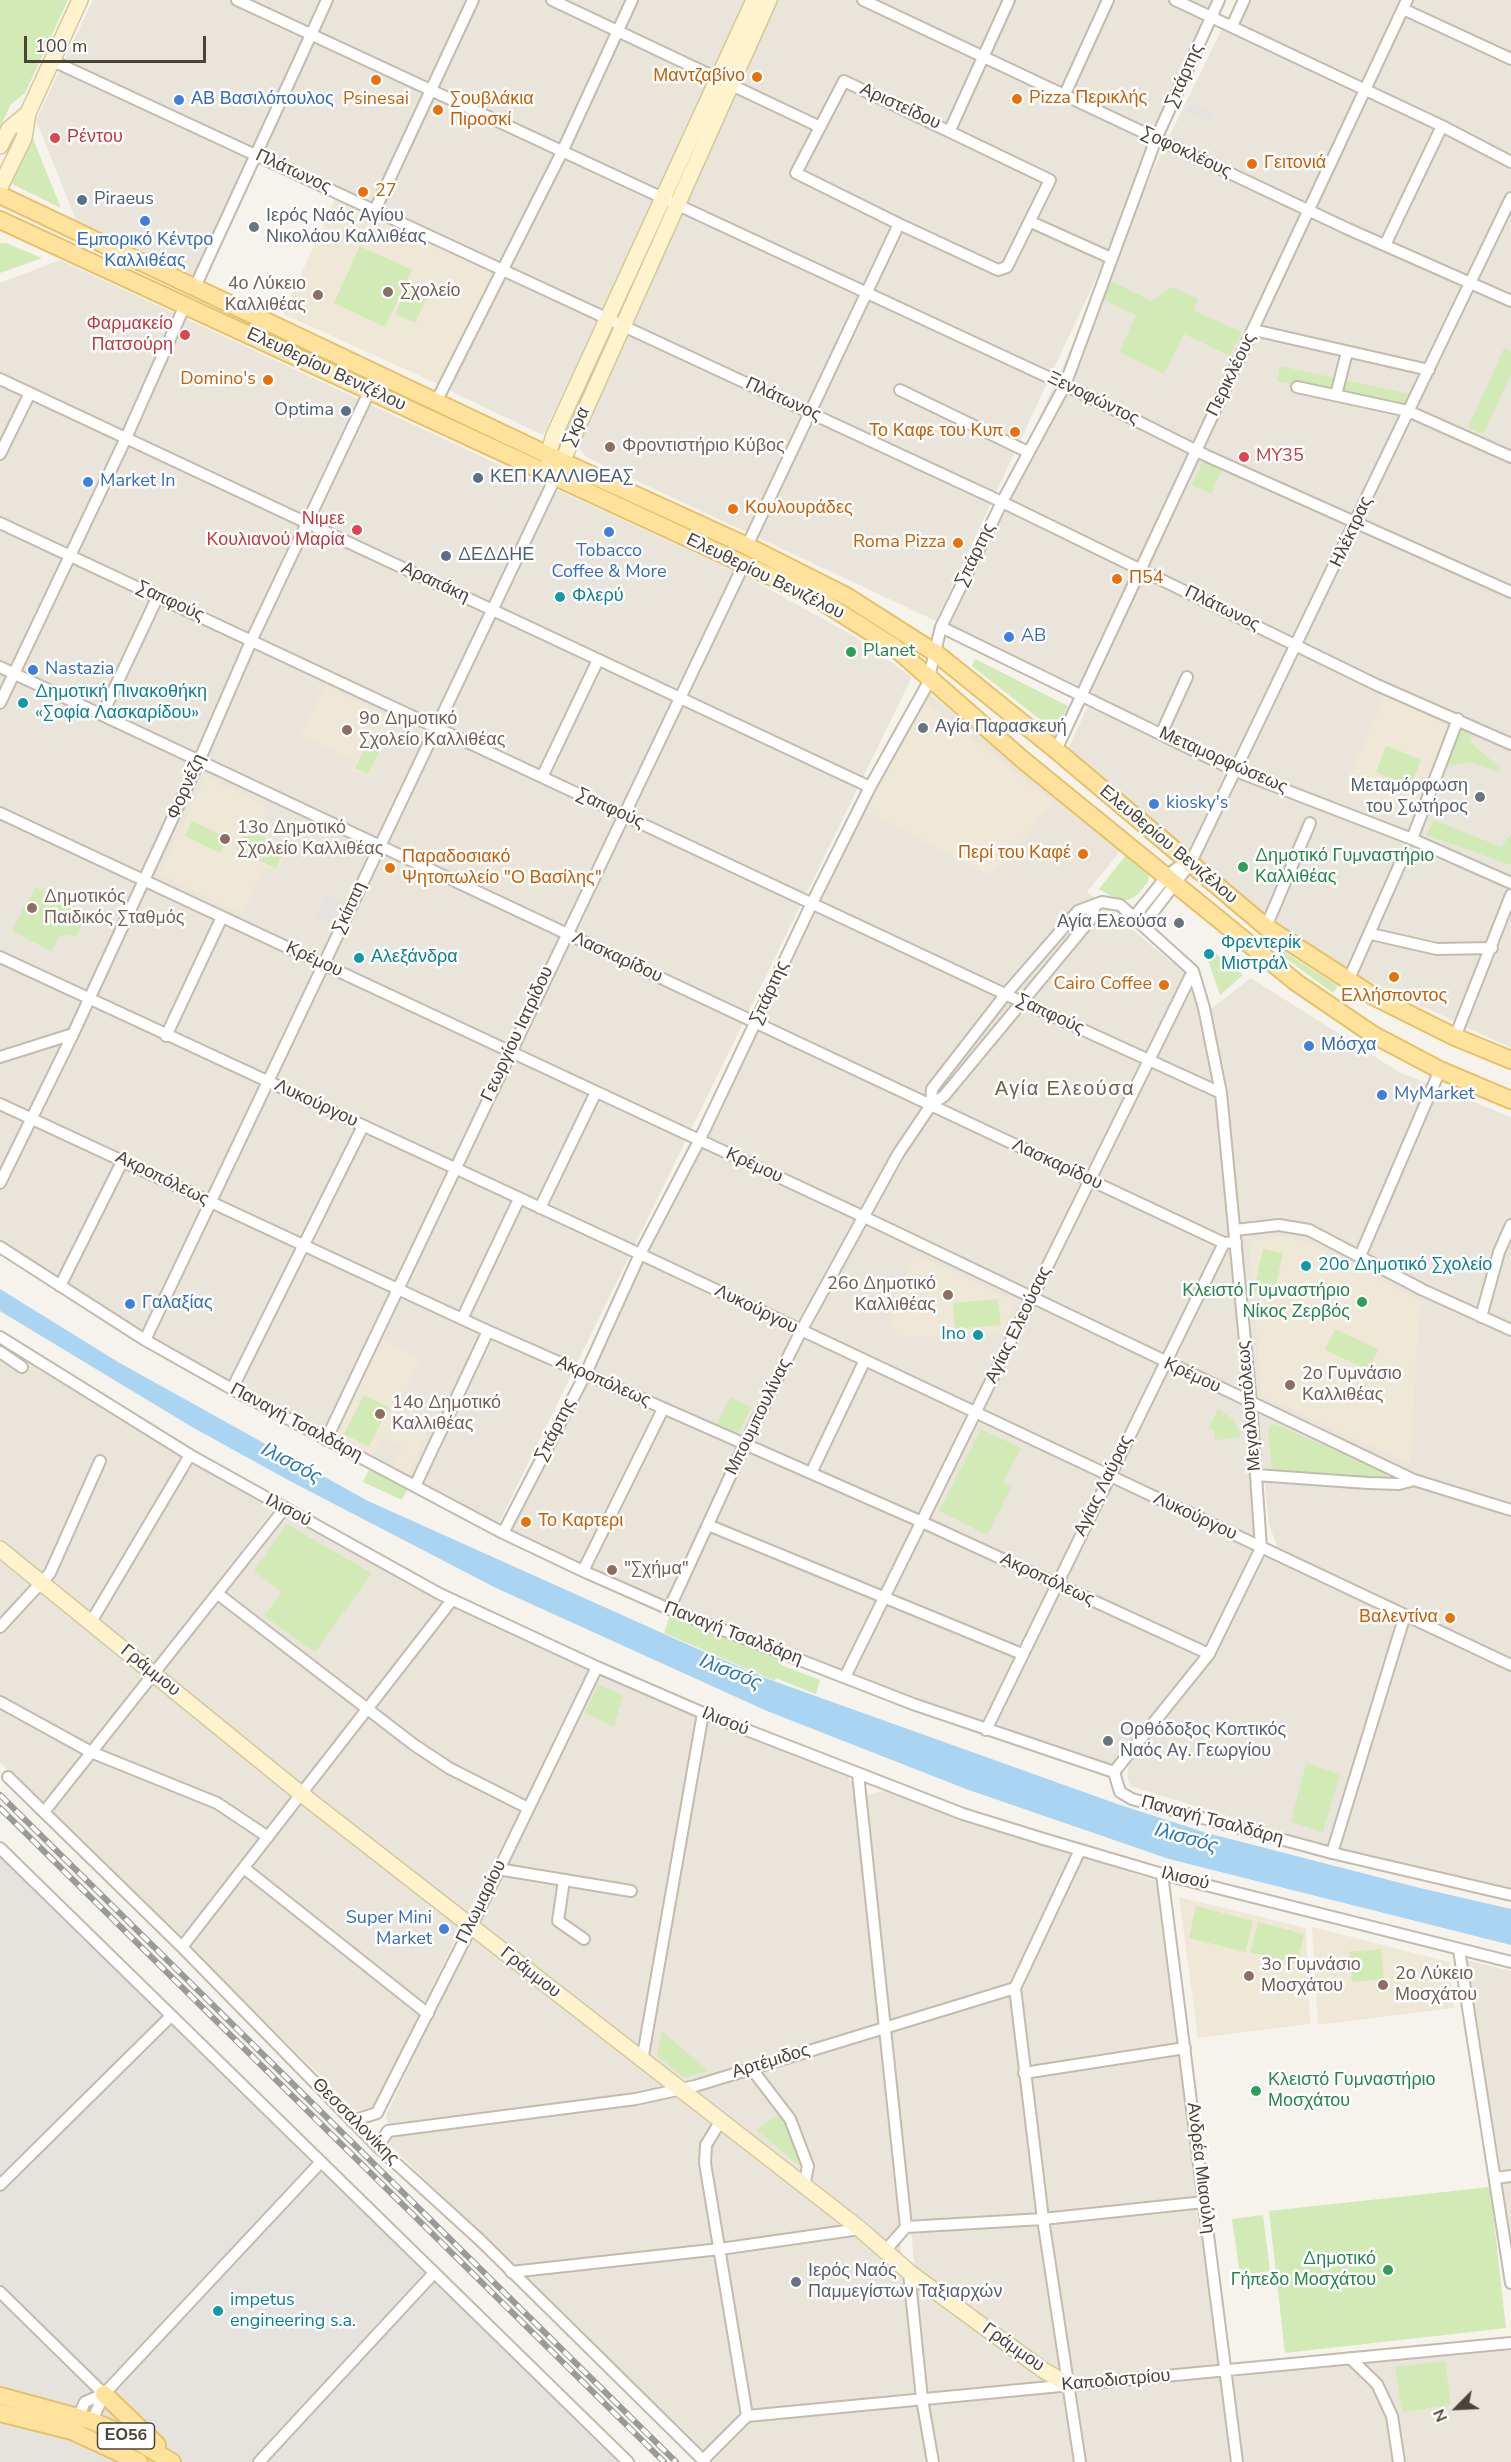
<!DOCTYPE html>
<meta charset="utf-8">
<style>
body{margin:0}
#map{position:relative;width:1511px;height:2462px;overflow:hidden;background:#f6f3ec;font-family:"Nunito Sans",sans-serif}
canvas{display:block}
.north{position:absolute;left:1427px;top:2378px;width:60px;height:60px;-webkit-text-stroke:4px #fff;paint-order:stroke;rotate:246deg;font-size:16px;font-weight:700;line-height:24px;text-align:center;color:#4b4439}
.north::after{content:'';display:block;margin:auto;width:21px;height:27px;background:#4b4439;clip-path:polygon(50% 0,100% 100%,50% 72%,0 100%)}
.scale{position:absolute;left:24px;top:36px;width:182px;height:27px;box-sizing:border-box;border:3px solid #4b4439;border-top:0;padding-left:8px;font-size:18px;line-height:21px;white-space:nowrap;color:#4b4439;-webkit-text-stroke:4px #fff;paint-order:stroke}
</style>
<div id="map">
<canvas width="1511" height="2462"></canvas>
<div class="north">N</div>
<div class="scale">100 m</div>
</div>
<script>
const c = document.querySelector('canvas').getContext('2d');
c.lineJoin = 'round';
function fill(path, color) { c.fillStyle = color; c.fill(path, 'evenodd'); }
const shape = rows => new Path2D(rows.map(r => 'M' + r).join(''));
function trace(path, color, width, dash) { c.strokeStyle = color; c.lineWidth = width; c.lineCap = dash ? 'butt' : 'round'; c.setLineDash(dash || []); c.stroke(path); }
function label(font, color, halo, rows, align = 'center') {
  c.font = font + ' "Nunito Sans",sans-serif'; c.lineWidth = 5; c.setLineDash([]); c.textBaseline = 'middle'; c.strokeStyle = halo; c.fillStyle = color; for (const [text, x, y, turn = 0] of rows) {
    c.save(); c.translate(x, y); c.rotate((+turn || 0) * Math.PI / 180); c.textAlign = isNaN(turn) ? turn : align; if (halo) c.strokeText(text, 0, 0); c.fillText(text, 0, 0); c.restore();
  }
}
const residential = shape([
 [93,0,751,0,543,435,448,390,506,267,254,149,196,276,76,220,36,120],
 [777,0,1226,0,936,621,586,457,574,442],
 [1248,0,1511,0,1511,1048,1356,975,1282,928,1067,751,1094,693,944,624,1164,147,1222,29,1240,17],
 [60,260,545,486,144,1335,0,1245,0,283],
 [553,488,745,576,854,636,912,677,498,1525,415,1486,149,1338],
 [920,686,1122,849,1087,892,1184,972,1194,986,1213,1076,1234,1274,1257,1542,1232,1597,1202,1654,1114,1766,854,1676,588,1569,504,1528,691,1144],
 [1251,978,1399,1072,1511,1117,1511,1657,1278,1548,1269,1525,1226,1096,1208,1011],
 [0,1342,274,1509,43,1805,0,1762],
 [285,1517,590,1671,462,1925,375,2106,356,2111,52,1812],
 [1265,1555,1511,1672,1511,1890,1338,1850,1130,1786,1127,1776,1129,1764,1217,1652],
 [597,1674,846,1773,854,1786,917,2407,928,2462,712,2462,391,2146,386,2115],
 [883,1791,1159,1882,1222,2378,1511,2348,1511,2462,940,2462,929,2409,867,1795],
 [1466,1960,1511,1971,1511,2245]
]);
const industrial = shape([
 [0,1846,622,2462,0,2462]
]);
const education = shape([
 [336,197,495,271,440,385,283,314],
 [325,685,396,720,368,778,351,770,355,761,301,735],
 [1384,695,1453,725,1411,822,1343,792],
 [920,696,1054,803,991,876,865,811,892,749],
 [205,776,269,807,258,831,290,847,277,873,265,867,243,914,159,874],
 [1280,1237,1307,1242,1420,1301,1410,1464,1262,1396,1249,1241],
 [916,1254,1016,1302,1000,1334,898,1337,893,1327,890,1303],
 [381,1339,421,1359,399,1405,433,1422,408,1475,392,1466,402,1446,383,1437,372,1457,333,1438],
 [1179,1897,1306,1928,1310,2024,1198,2038],
 [1312,1927,1449,1962,1454,2008,1318,2025]
]);
const green = shape([
 [0,0,68,0,25,93,11,104,0,127],
 [31,134,61,208,12,184],
 [0,243,6,243,42,258,0,273],
 [360,246,412,270,385,327,334,303],
 [1107,279,1151,301,1172,287,1198,299,1194,311,1242,332,1230,356,1184,334,1164,374,1119,352,1136,315,1100,298],
 [410,282,430,291,415,323,395,314],
 [1504,348,1511,351,1511,375,1483,434,1468,428],
 [1280,366,1414,395,1408,409,1277,381],
 [1203,461,1222,470,1211,494,1192,485],
 [975,659,1068,706,1056,732,972,666],
 [1461,726,1475,733,1470,742,1500,768,1496,771,1469,762,1444,767],
 [368,740,382,746,368,774,355,768],
 [1386,746,1421,760,1410,787,1376,772],
 [1434,820,1501,847,1511,834,1511,865,1426,835],
 [192,821,228,838,220,853,185,836],
 [245,828,286,848,276,869,236,848],
 [1126,855,1149,876,1148,882,1137,895,1128,900,1111,896,1099,889],
 [35,887,87,913,76,937,69,934,59,937,51,951,12,931],
 [1265,939,1286,953,1338,986,1333,993,1284,957],
 [1209,948,1243,975,1220,995,1206,954,1211,954],
 [1263,1249,1283,1253,1274,1294,1254,1290],
 [998,1299,1001,1325,955,1329,953,1303],
 [1335,1329,1378,1349,1369,1370,1325,1350],
 [364,1395,389,1407,369,1447,344,1434],
 [730,1397,751,1407,738,1434,717,1424],
 [1218,1409,1234,1420,1241,1437,1215,1440,1214,1430,1209,1429],
 [1275,1424,1383,1471,1387,1476,1382,1479,1272,1469,1268,1432,1270,1425],
 [981,1429,1021,1448,1003,1483,1011,1487,987,1535,939,1511],
 [371,1466,409,1486,402,1500,363,1482],
 [286,1524,372,1573,315,1652,264,1616,282,1592,254,1571],
 [670,1615,783,1657,781,1665,820,1680,816,1694,776,1678,775,1681,664,1633],
 [598,1685,623,1695,614,1727,585,1713],
 [1306,1763,1340,1774,1323,1832,1291,1822],
 [1196,1906,1253,1921,1245,1952,1189,1938],
 [1258,1922,1304,1934,1297,1964,1250,1952],
 [1381,1949,1384,1979,1352,1982,1349,1952],
 [662,2031,708,2071,684,2078,657,2055],
 [780,2114,784,2118,804,2166,800,2166,756,2130],
 [1490,2187,1506,2328,1285,2353,1269,2211],
 [1263,2215,1270,2271,1240,2275,1232,2219],
 [1445,2361,1451,2405,1402,2412,1395,2367]
]);
const parking = shape([
 [1193,102,1206,110,1213,120,1211,124,1186,112],
 [325,895,343,903,334,925,315,916]
]);
const water = shape([
 [0,1289,118,1362,368,1501,691,1646,768,1679,1120,1805,1207,1833,1420,1888,1511,1909,1511,1945,1169,1859,966,1789,767,1711,496,1588,288,1480,192,1427,0,1311]
]);
const street = shape([
 [237,0,1065,385,1207,456,1511,592],
 [552,0,818,126],
 [863,0,1348,229,1511,301],
 [1175,0,1442,126,1511,162],
 [1403,9,1511,59],
 [1232,26,1244,0],
 [53,61,1002,502,1377,685,1511,744],
 [844,81,1050,180,1007,267,998,270,899,224,796,173,844,81],
 [1065,94,1108,0],
 [950,130,1009,0],
 [375,210,473,0],
 [1031,222,1111,258],
 [1385,245,1442,126],
 [195,287,327,0],
 [1254,330,1429,370],
 [0,379,870,787],
 [1297,387,1408,411,1511,457],
 [900,390,1028,452],
 [1336,395,1347,352],
 [436,402,562,152,632,0],
 [0,454,30,393],
 [0,523,1022,1002,1221,1093],
 [747,546,899,224],
 [941,627,1236,771,1412,839,1511,883],
 [0,667,1224,1243,1236,1242],
 [0,703,126,438,185,305],
 [102,715,158,596],
 [1161,734,1187,677],
 [1056,750,1407,0],
 [542,777,598,660],
 [0,813,862,1216,1414,1480,1511,1510],
 [1412,839,1458,719],
 [1134,917,1166,877,1177,868,1190,864],
 [1144,924,1190,864,1511,198],
 [1266,927,1310,823],
 [1371,934,1437,949,1492,948],
 [0,957,640,1254,1511,1665],
 [1348,981,1404,855],
 [166,1036,222,917],
 [1455,1037,1511,895],
 [0,1057,73,1034],
 [0,1104,488,1331,922,1522,1209,1654],
 [931,1105,932,1089,1005,995,1078,911,1102,902,1120,905,1193,971,1204,1008,1221,1093,1251,1403,1261,1548,1209,1654,1114,1772],
 [0,1183,73,1034,199,761,252,639,370,390],
 [540,1208,596,1092],
 [1235,1230,1279,1225,1309,1230,1423,1290,1511,1330],
 [0,1247,145,1340,232,1389,503,1533,583,1571,669,1609,913,1704,1114,1772],
 [1360,1256,1440,1070],
 [60,1286,123,1160],
 [1481,1317,1499,1252,1511,1225],
 [462,1319,519,1199],
 [0,1337,190,1455,440,1594,597,1667,703,1713,963,1814,1047,1840,1162,1874,1511,1962],
 [145,1340,556,476],
 [0,1352,22,1367],
 [232,1389,363,1126],
 [326,1440,744,564],
 [811,1473,864,1362],
 [1256,1475,1368,1483,1399,1484,1414,1480],
 [415,1486,488,1331],
 [708,1525,1022,1654],
 [503,1533,586,1373,640,1254,699,1141,812,903,870,787,927,685,941,627,1002,502,1065,385,1156,139,1219,0],
 [583,1571,663,1409],
 [218,1594,413,1744,449,1768,528,1808],
 [669,1609,744,1446,801,1331,898,1154,931,1105,944,1096,1090,920,1095,906],
 [91,1622,190,1455],
 [0,1627,50,1573,100,1461],
 [845,1677,1193,971],
 [0,1702,91,1752,217,1803,268,1837],
 [986,1730,1224,1243],
 [1114,1772,1120,1792,1132,1799,1332,1853,1511,1895],
 [858,1774,906,2227,885,2251],
 [8,1777,182,1947,378,2147,480,2240,705,2462],
 [44,1812,284,1509],
 [0,1848,628,2462],
 [1332,1853,1405,1615],
 [244,1868,428,2014],
 [498,1869,631,1891],
 [1162,1874,1237,2462],
 [564,1880,558,1921,584,1939],
 [182,1947,452,1600],
 [1459,1950,1511,2283],
 [1015,1988,1043,2219,1080,2462],
 [642,2061,703,1713],
 [751,2068,790,2119,808,2166,804,2187],
 [1024,2073,1185,2048],
 [352,2121,377,2113,471,1927,597,1667],
 [720,2122,706,2145,705,2163,747,2416],
 [378,2147,388,2131,636,2099,695,2086,1015,1988,1080,1850],
 [1496,2178,1511,2176],
 [0,2185,171,2016],
 [906,2227,1043,2219,1204,2202],
 [511,2272,720,2249,860,2229],
 [909,2272,922,2399,933,2462],
 [0,2292,104,2394],
 [1350,2358,1377,2384,1392,2416,1399,2462],
 [76,2421,85,2402,104,2394],
 [92,2421,104,2394,320,2163],
 [703,2460,747,2416,1511,2343],
 [259,2462,434,2273]
]);
const secondary = shape([
 [0,146,9,129,28,113],
 [0,187,24,138,28,113,80,0],
 [551,465,548,455,554,435,754,0],
 [558,471,769,0],
 [0,1549,295,1789,860,2229,909,2272,1043,2370,1069,2385]
]);
const primary = shape([
 [0,195,548,455,747,546,846,596,937,654,1056,750,1266,927,1373,996,1455,1037,1511,1060],
 [0,220,815,597,893,646,1023,760,1297,983,1372,1034,1440,1070,1511,1100],
 [104,2394,157,2445],
 [0,2396,92,2421,128,2436,172,2462],
 [0,2413,72,2431,139,2462]
]);
const rail = shape([
 [0,1795,676,2462],
 [0,1808,664,2462]
]);
const markers = [
 [757,77,6,"#e8710a"],
 [376,80,6,"#e8710a"],
 [1017,99,6,"#e8710a"],
 [179,100,6,"#3f7fe0"],
 [438,110,6,"#e8710a"],
 [55,138,6,"#e0444e"],
 [1252,164,6,"#e8710a"],
 [363,192,6,"#e8710a"],
 [82,200,6,"#5c6f8a"],
 [145,221,6,"#3f7fe0"],
 [254,227,6,"#6b7280"],
 [388,292,6,"#8d6e63"],
 [318,295,6,"#8d6e63"],
 [185,335,6,"#e0444e"],
 [268,380,6,"#e8710a"],
 [346,411,6,"#5c6f8a"],
 [1015,432,6,"#e8710a"],
 [610,447,6,"#8d6e63"],
 [1244,457,6,"#e0444e"],
 [478,478,6,"#5c6f8a"],
 [88,482,6,"#3f7fe0"],
 [733,509,6,"#e8710a"],
 [357,530,6,"#e0444e"],
 [609,532,6,"#3f7fe0"],
 [958,543,6,"#e8710a"],
 [446,556,6,"#5c6f8a"],
 [1117,579,6,"#e8710a"],
 [560,597,6,"#0f9aa8"],
 [1009,637,6,"#3f7fe0"],
 [851,652,6,"#2e9e5b"],
 [33,670,6,"#3f7fe0"],
 [23,703,6,"#0f9aa8"],
 [923,728,6,"#6b7280"],
 [347,730,6,"#8d6e63"],
 [1480,797,6,"#6b7280"],
 [1154,804,6,"#3f7fe0"],
 [225,839,6,"#8d6e63"],
 [1083,854,6,"#e8710a"],
 [1243,867,6,"#2e9e5b"],
 [390,868,6,"#e8710a"],
 [32,908,6,"#8d6e63"],
 [1179,923,6,"#6b7280"],
 [1209,954,6,"#0f9aa8"],
 [359,958,6,"#0f9aa8"],
 [1394,977,6,"#e8710a"],
 [1164,985,6,"#e8710a"],
 [1309,1046,6,"#3f7fe0"],
 [1382,1095,6,"#3f7fe0"],
 [1306,1266,6,"#0f9aa8"],
 [948,1295,6,"#8d6e63"],
 [1362,1302,6,"#2e9e5b"],
 [130,1304,6,"#3f7fe0"],
 [978,1335,6,"#0f9aa8"],
 [1290,1385,6,"#8d6e63"],
 [380,1414,6,"#8d6e63"],
 [526,1522,6,"#e8710a"],
 [612,1570,6,"#8d6e63"],
 [1450,1618,6,"#e8710a"],
 [1108,1741,6,"#6b7280"],
 [444,1929,6,"#3f7fe0"],
 [1249,1976,6,"#8d6e63"],
 [1383,1985,6,"#8d6e63"],
 [1256,2091,6,"#2e9e5b"],
 [1388,2270,6,"#2e9e5b"],
 [796,2282,6,"#6b7280"],
 [218,2311,6,"#0f9aa8"]
];
const shields = [
 [126,2436,57]
];
const shieldNames = [
 ["ΕΟ56",126,2436]
];
const streetNames = [
 ["Σπάρτης",1185,76,-66],
 ["Αριστείδου",900,107,25],
 ["Σοφοκλέους",1186,153,25],
 ["Πλάτωνος",293,172,25],
 ["Ελευθερίου Βενιζέλου",326,370,25],
 ["Περικλέους",1232,375,-64],
 ["Ξενοφώντος",1093,399,26],
 ["Πλάτωνος",783,400,25],
 ["Σκρα",577,427,-66],
 ["Ηλέκτρας",1352,532,-65],
 ["Σπάρτης",976,555,-64],
 ["Ελευθερίου Βενιζέλου",765,577,26],
 ["Αραπάκη",435,583,25],
 ["Σαπφούς",170,602,25],
 ["Πλάτωνος",1222,609,26],
 ["Μεταμορφώσεως",1223,761,24],
 ["Φορνέζη",187,787,-66],
 ["Σαπφούς",610,809,25],
 ["Ελευθερίου Βενιζέλου",1168,845,40],
 ["Σκίππη",350,908,-65],
 ["Λασκαρίδου",617,958,25],
 ["Κρέμου",314,960,25],
 ["Σπάρτης",770,993,-65],
 ["Σαπφούς",1050,1015,25],
 ["Γεωργίου Ιατρίδου",518,1034,-65],
 ["Λυκούργου",316,1104,25],
 ["Λασκαρίδου",1057,1165,25],
 ["Κρέμου",754,1166,25],
 ["Ακροπόλεως",162,1179,26],
 ["Λυκούργου",756,1310,26],
 ["Αγίας Ελεούσας",1019,1325,-64],
 ["Κρέμου",1192,1376,25],
 ["Ακροπόλεως",603,1382,24],
 ["Μεγαλουπόλεως",1250,1406,-95],
 ["Μπουμπουλίνας",759,1417,-64],
 ["Παναγή Τσαλδάρη",296,1423,28],
 ["Σπάρτης",556,1430,-63],
 ["Αγίας Λαύρας",1104,1486,-64],
 ["Ιλισού",288,1511,28],
 ["Λυκούργου",1195,1517,25],
 ["Ακροπόλεως",1047,1580,25],
 ["Παναγή Τσαλδάρη",733,1634,21],
 ["Γράμμου",150,1671,39],
 ["Ιλισού",725,1722,22],
 ["Παναγή Τσαλδάρη",1212,1821,15],
 ["Ιλισού",1185,1879,14],
 ["Πλωμαρίου",482,1902,-64],
 ["Γράμμου",530,1973,38],
 ["Αρτέμιδος",771,2062,-17],
 ["Θεσσαλονίκης",355,2122,45],
 ["Ανδρέα Μιαούλη",1200,2168,83],
 ["Γράμμου",1013,2348,35],
 ["Καποδιστρίου",1116,2381,-5]
];
const foodNames = [
 ["Μαντζαβίνο",745,77,"right"],
 ["Pizza Περικλής",1029,99],
 ["Psinesai",376,100,"center"],
 ["Σουβλάκια",450,100],
 ["Πιροσκί",450,121],
 ["Γειτονιά",1264,164],
 ["27",375,192],
 ["Domino's",256,380,"right"],
 ["Το Καφε του Κυπ",1003,432,"right"],
 ["Κουλουράδες",745,509],
 ["Roma Pizza",946,543,"right"],
 ["Π54",1129,579],
 ["Περί του Καφέ",1071,854,"right"],
 ["Παραδοσιακό",402,858],
 ["Ψητοπωλείο \"Ο Βασίλης\"",402,879],
 ["Cairo Coffee",1152,985,"right"],
 ["Ελλήσποντος",1394,997,"center"],
 ["Το Καρτερι",538,1522],
 ["Βαλεντίνα",1438,1618,"right"]
];
const shopNames = [
 ["ΑΒ Βασιλόπουλος",191,100],
 ["Εμπορικό Κέντρο",145,241,"center"],
 ["Καλλιθέας",145,262,"center"],
 ["Market In",100,482],
 ["Tobacco",609,552,"center"],
 ["Coffee & More",609,573,"center"],
 ["AB",1021,637],
 ["Nastazia",45,670],
 ["kiosky's",1166,804],
 ["Μόσχα",1321,1046],
 ["MyMarket",1394,1095],
 ["Γαλαξίας",142,1304],
 ["Super Mini",432,1919,"right"],
 ["Market",432,1940,"right"]
];
const healthNames = [
 ["Ρέντου",67,138],
 ["Φαρμακείο",173,325,"right"],
 ["Πατσούρη",173,346,"right"],
 ["MY35",1256,457],
 ["Νιμεε",345,520,"right"],
 ["Κουλιανού Μαρία",345,541,"right"]
];
const serviceNames = [
 ["Piraeus",94,200],
 ["Optima",334,411,"right"],
 ["ΚΕΠ ΚΑΛΛΙΘΕΑΣ",490,478],
 ["ΔΕΔΔΗΕ",458,556]
];
const worshipNames = [
 ["Ιερός Ναός Αγίου",266,217],
 ["Νικολάου Καλλιθέας",266,238],
 ["Αγία Παρασκευή",935,728],
 ["Μεταμόρφωση",1468,787,"right"],
 ["του Σωτήρος",1468,808,"right"],
 ["Αγία Ελεούσα",1167,923,"right"],
 ["Ορθόδοξος Κοπτικός",1120,1731],
 ["Ναός Αγ. Γεωργίου",1120,1752],
 ["Ιερός Ναός",808,2272],
 ["Παμμεγίστων Ταξιαρχών",808,2293]
];
const educationNames = [
 ["4ο Λύκειο",306,285,"right"],
 ["Καλλιθέας",306,306,"right"],
 ["Σχολείο",400,292],
 ["Φροντιστήριο Κύβος",622,447],
 ["9ο Δημοτικό",359,720],
 ["Σχολείο Καλλιθέας",359,741],
 ["13ο Δημοτικό",237,829],
 ["Σχολείο Καλλιθέας",237,850],
 ["Δημοτικός",44,898],
 ["Παιδικός Σταθμός",44,919],
 ["26ο Δημοτικό",936,1285,"right"],
 ["Καλλιθέας",936,1306,"right"],
 ["2ο Γυμνάσιο",1302,1375],
 ["Καλλιθέας",1302,1396],
 ["14ο Δημοτικό",392,1404],
 ["Καλλιθέας",392,1425],
 ["\"Σχήμα\"",624,1570],
 ["3o Γυμνάσιο",1261,1966],
 ["Μοσχάτου",1261,1987],
 ["2ο Λύκειο",1395,1975],
 ["Μοσχάτου",1395,1996]
];
const cultureNames = [
 ["Φλερύ",572,597],
 ["Δημοτική Πινακοθήκη",35,693],
 ["«Σοφία Λασκαρίδου»",35,714],
 ["Φρεντερίκ",1221,944],
 ["Μιστράλ",1221,965],
 ["Αλεξάνδρα",371,958],
 ["20ο Δημοτικό Σχολείο",1318,1266],
 ["Ino",966,1335,"right"],
 ["impetus",230,2301],
 ["engineering s.a.",230,2322]
];
const leisureNames = [
 ["Planet",863,652],
 ["Δημοτικό Γυμναστήριο",1255,857],
 ["Καλλιθέας",1255,878],
 ["Κλειστό Γυμναστήριο",1350,1292,"right"],
 ["Νίκος Ζερβός",1350,1313,"right"],
 ["Κλειστό Γυμναστήριο",1268,2081],
 ["Μοσχάτου",1268,2102],
 ["Δημοτικό",1376,2260,"right"],
 ["Γήπεδο Μοσχάτου",1376,2281,"right"]
];
const neighbourhoodNames = [
 ["Αγία Ελεούσα",1065,1090]
];
const waterNames = [
 ["Ιλισσός",291,1464,28],
 ["Ιλισσός",730,1673,22],
 ["Ιλισσός",1186,1839,16]
];
fill(residential, '#eae5da');
fill(industrial, '#e6e2dd');
fill(education, '#efe8d6');
fill(green, '#d2eab5');
fill(parking, '#e5e3e0');
fill(water, '#a9d4f2');
trace(street, '#c2bbae', 14);
trace(secondary, '#d6c79b', 18);
trace(primary, '#e6c16a', 20);
trace(street, '#fff', 10);
trace(secondary, '#fff3cd', 15);
trace(primary, '#ffe39c', 16);
trace(rail, '#9a9a9a', 6);
trace(rail, '#fff', 4, [11]);
for (const [x, y, r, color] of markers) { const dot = new Path2D(); dot.arc(x, y, r, 0, 2 * Math.PI); c.fillStyle = color; c.fill(dot); trace(dot, '#fff', 2); }
for (const [x, y, w] of shields) { const box = new Path2D(); box.roundRect(x - w / 2, y - 13, w, 26, 4.5); c.fillStyle = '#fff'; c.fill(box); trace(box, '#4b4439', 1.5); }
label('bold 16px', '#4b4439', null, shieldNames);
label('18px', '#4b4439', '#fff', streetNames);
label('18px', '#c56008', '#fff', foodNames, 'left');
label('18px', '#366cbe', '#fff', shopNames, 'left');
label('18px', '#be3a42', '#fff', healthNames, 'left');
label('18px', '#4e5e75', '#fff', serviceNames, 'left');
label('18px', '#5b616d', '#fff', worshipNames, 'left');
label('18px', '#785e54', '#fff', educationNames, 'left');
label('18px', '#0d838f', '#fff', cultureNames, 'left');
label('18px', '#27864d', '#fff', leisureNames, 'left');
c.letterSpacing = '1.5px';
label('20px', '#6e6250', '#fff', neighbourhoodNames);
c.letterSpacing = '0px';
label('italic 20px', '#2e7ab2', '#fff', waterNames);
</script>
